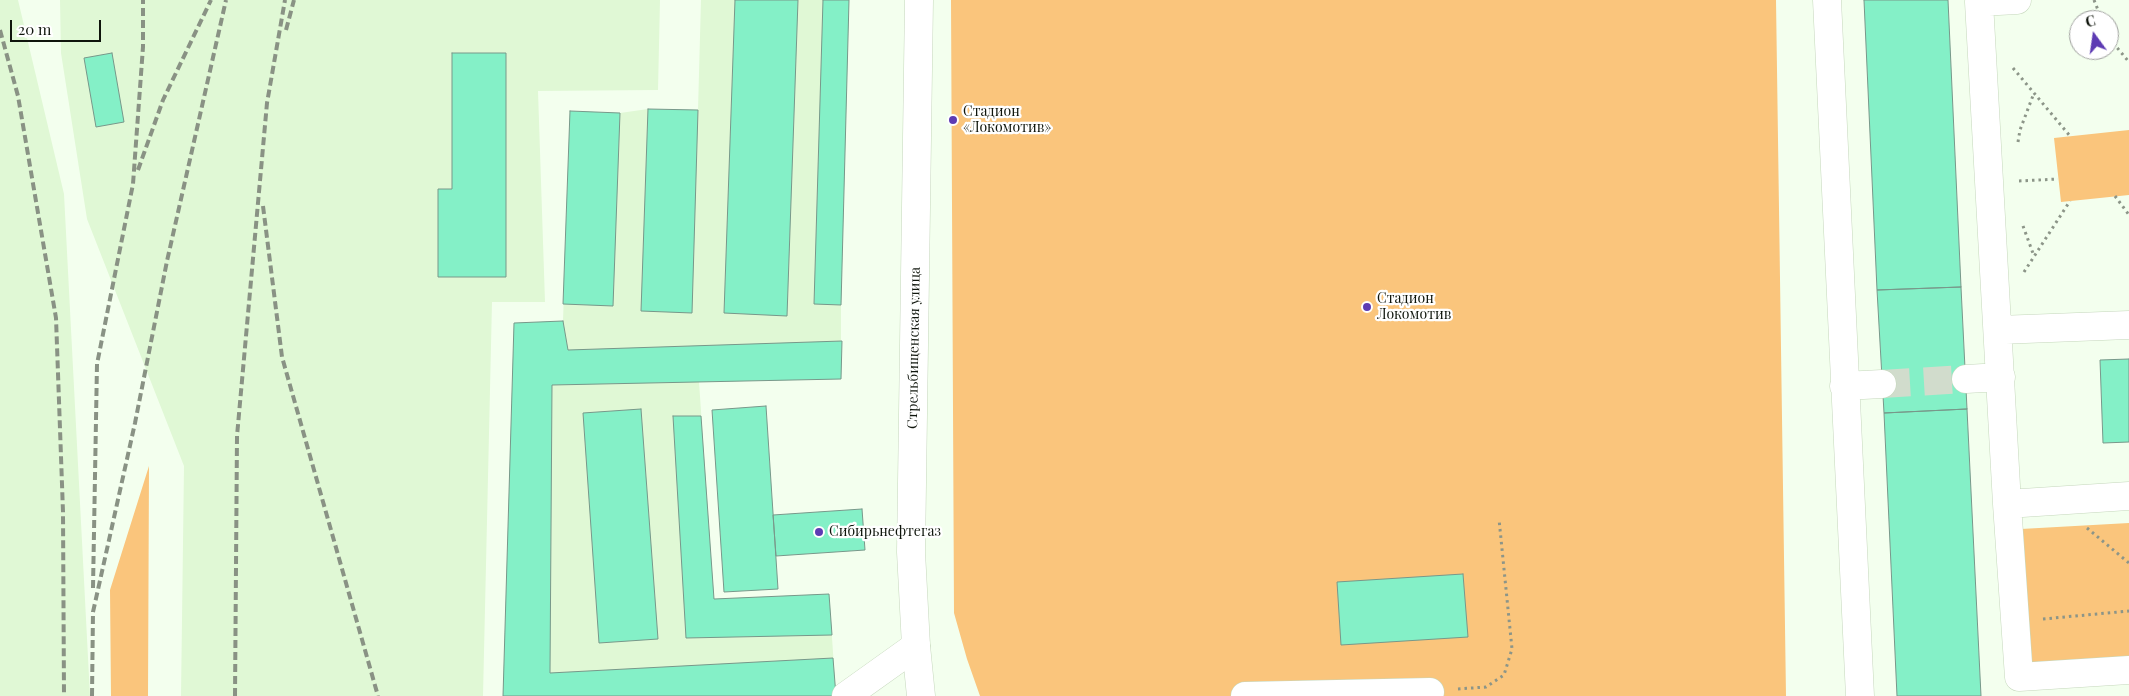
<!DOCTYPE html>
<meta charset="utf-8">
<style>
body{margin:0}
#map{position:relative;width:2129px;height:696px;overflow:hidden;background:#f3ffee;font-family:"Playfair Display",serif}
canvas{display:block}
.north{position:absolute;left:2069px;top:10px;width:50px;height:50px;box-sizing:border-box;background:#fff;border:1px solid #9fa19e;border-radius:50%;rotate:346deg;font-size:14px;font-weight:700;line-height:20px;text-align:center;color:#0f150c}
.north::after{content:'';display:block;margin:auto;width:18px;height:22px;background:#5d3bb3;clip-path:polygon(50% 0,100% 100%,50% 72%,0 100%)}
.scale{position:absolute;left:10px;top:20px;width:91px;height:22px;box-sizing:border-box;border:2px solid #0f150c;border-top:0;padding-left:6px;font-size:15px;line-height:18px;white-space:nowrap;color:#0f150c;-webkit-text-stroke:4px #fff;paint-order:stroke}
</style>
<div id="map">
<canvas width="2129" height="696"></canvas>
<div class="north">С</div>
<div class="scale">20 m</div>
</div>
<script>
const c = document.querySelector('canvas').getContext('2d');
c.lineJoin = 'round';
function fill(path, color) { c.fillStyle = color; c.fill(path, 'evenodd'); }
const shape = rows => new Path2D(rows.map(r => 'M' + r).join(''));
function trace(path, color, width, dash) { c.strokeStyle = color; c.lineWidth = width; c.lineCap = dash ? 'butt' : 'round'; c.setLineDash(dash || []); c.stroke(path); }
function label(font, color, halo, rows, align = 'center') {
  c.font = font + ' "Playfair Display",serif'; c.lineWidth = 4.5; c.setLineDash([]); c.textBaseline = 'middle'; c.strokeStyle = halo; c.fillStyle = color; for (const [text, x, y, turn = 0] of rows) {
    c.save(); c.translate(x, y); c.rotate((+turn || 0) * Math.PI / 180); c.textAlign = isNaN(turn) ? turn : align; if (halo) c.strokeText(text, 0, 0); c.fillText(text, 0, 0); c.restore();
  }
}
const built = shape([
 [0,0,18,0,64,194,90,696,0,696],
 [60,0,660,0,658,90,538,91,545,302,492,302,483,696,181,696,184,466,87,219,61,53],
 [701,0,849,0,841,305,841,379,699,382,714,599,829,594,836,696,503,696,514,323,563,321,570,111,620,113,648,109,698,110]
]);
const green = shape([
 [951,0,1776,0,1786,696,980,696,967,659,954,613],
 [2129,130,2129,195,2061,202,2054,138],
 [149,466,148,696,111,696,110,590],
 [2129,523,2129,658,2028,664,2021,529]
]);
const building = shape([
 [735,0,798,0,787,316,724,313,735,0],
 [823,0,849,0,841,305,814,304,823,0],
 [1864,0,1948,0,1961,287,1877,290,1864,0],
 [112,53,124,122,96,127,84,58,112,53],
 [452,53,506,53,506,277,438,277,438,189,452,189,452,53],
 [648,109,698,110,692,313,641,311,648,109],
 [570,111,620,113,613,306,563,304,570,111],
 [1961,287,1967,409,1884,413,1877,290,1961,287],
 [563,321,568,350,842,341,841,379,552,385,550,673,833,658,836,696,503,696,514,323,563,321],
 [2129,359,2129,442,2103,443,2100,360,2129,359],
 [766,406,778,589,724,592,712,410,766,406],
 [641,409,658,639,599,643,583,413,641,409],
 [1967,409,1981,696,1897,696,1884,413,1967,409],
 [673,416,701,416,714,599,829,594,832,635,686,638,673,416],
 [862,509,865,550,776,556,773,515,862,509],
 [1463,574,1468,637,1341,645,1337,582,1463,574]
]);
const minorTunnel = shape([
 [1882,384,1966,379]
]);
const path = shape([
 [2094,0,2102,20],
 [2109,38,2129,62],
 [2013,68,2070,136],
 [2018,142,2020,130,2034,93],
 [2019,181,2058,179],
 [2115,196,2129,215],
 [2023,226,2034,256],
 [2024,272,2070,201],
 [2087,528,2129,563],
 [2043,619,2129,611],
 [1458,689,1486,687,1504,675,1512,649,1499,519]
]);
const minor = shape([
 [1827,0,1860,696],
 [2017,0,1979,2,2007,504,2019,677,2129,670],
 [1999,330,2129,325],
 [1966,379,2001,377],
 [1844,386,1882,384],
 [2007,504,2129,496],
 [846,696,916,646],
 [1245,696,1430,692]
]);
const major = shape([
 [919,0,911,552,916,646,921,696]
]);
const rail = shape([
 [0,30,18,96,56,318,63,512,64,696],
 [286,30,294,0],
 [138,170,163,100,211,0],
 [263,206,282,357,378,696],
 [93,588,97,364,133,184,143,47,143,0],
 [92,696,93,612,135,423,167,261,226,0],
 [235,696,237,436,267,103,285,0]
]);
const markers = [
 [953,120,5,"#5d3bb3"],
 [1367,307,5,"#5d3bb3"],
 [819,532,5,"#5d3bb3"]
];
const poiNames = [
 ["Стадион",963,112],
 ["«Локомотив»",963,128],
 ["Стадион",1377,299],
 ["Локомотив",1377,315],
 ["Сибирьнефтегаз",829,532]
];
const streetNames = [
 ["Стрельбищенская улица",914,348,-89]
];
fill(built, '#e0f8d5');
fill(green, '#fac57c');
fill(building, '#84f0c7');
trace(building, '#78988a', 1);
trace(minorTunnel, '#d1dccc', 28, [28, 14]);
trace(minor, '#c5d7bc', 29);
trace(major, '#c5d7bc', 29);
trace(path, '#8c9588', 3, [2.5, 4]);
trace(minor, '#fff', 28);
trace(major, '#fff', 28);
trace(rail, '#899284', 4, [8, 4]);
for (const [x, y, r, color] of markers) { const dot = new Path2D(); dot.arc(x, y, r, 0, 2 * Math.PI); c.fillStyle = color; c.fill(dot); trace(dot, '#fff', 2); }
label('14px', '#0f150c', '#fff', poiNames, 'left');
label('14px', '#0f150c', '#fff', streetNames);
</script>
